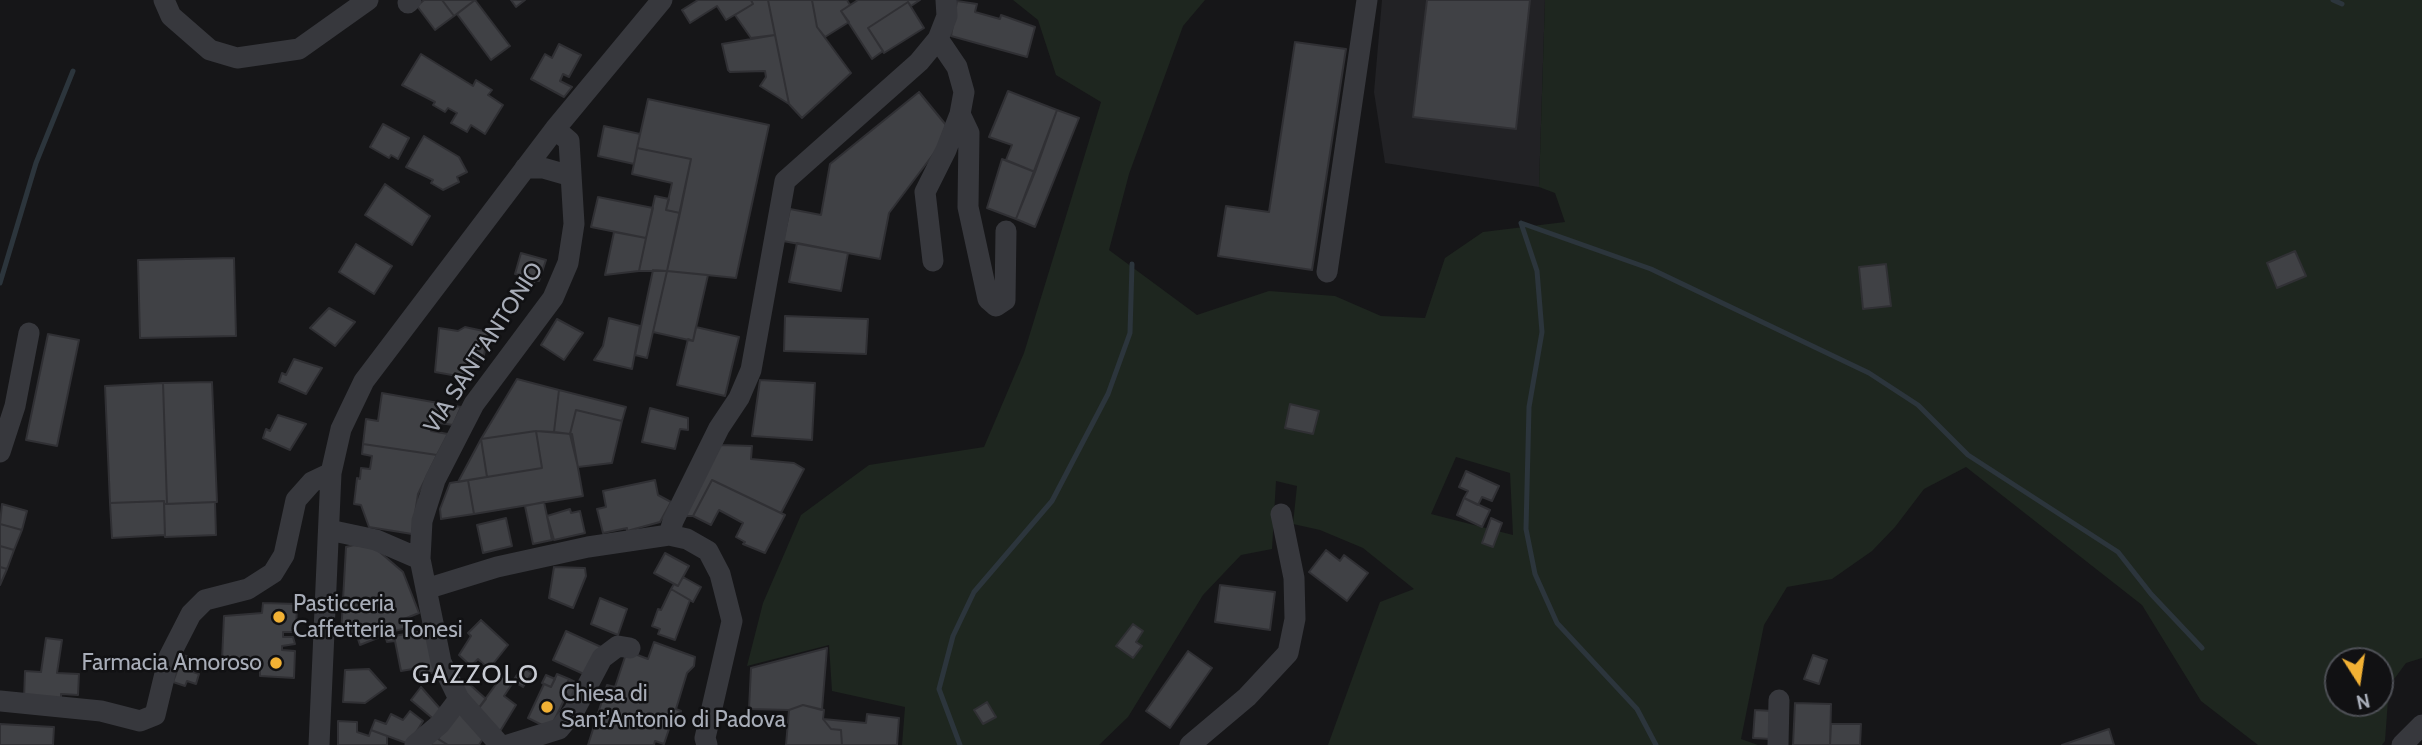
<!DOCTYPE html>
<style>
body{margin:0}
#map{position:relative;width:2422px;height:745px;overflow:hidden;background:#161618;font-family:Cabin,sans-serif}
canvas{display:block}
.north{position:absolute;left:2324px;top:647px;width:70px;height:70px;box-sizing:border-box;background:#111113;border:2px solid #4d4f55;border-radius:50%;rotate:168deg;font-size:19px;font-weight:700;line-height:28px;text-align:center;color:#a8adb8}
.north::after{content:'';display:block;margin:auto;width:24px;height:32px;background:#f2b134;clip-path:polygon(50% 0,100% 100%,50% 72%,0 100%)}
</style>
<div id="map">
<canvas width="2422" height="745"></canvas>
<div class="north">N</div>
</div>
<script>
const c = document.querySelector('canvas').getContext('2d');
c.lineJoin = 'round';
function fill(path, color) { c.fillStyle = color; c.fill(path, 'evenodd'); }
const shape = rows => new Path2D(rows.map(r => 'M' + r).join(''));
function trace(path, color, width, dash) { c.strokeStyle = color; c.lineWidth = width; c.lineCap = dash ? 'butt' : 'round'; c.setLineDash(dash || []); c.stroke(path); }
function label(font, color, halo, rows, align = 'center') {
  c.font = font + ' Cabin,sans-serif'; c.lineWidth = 5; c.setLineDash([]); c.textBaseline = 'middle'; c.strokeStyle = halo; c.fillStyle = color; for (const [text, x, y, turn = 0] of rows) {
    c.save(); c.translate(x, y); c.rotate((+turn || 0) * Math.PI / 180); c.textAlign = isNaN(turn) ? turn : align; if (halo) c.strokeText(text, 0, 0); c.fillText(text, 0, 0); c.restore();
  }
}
const built = shape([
 [1382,0,1545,0,1539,187,1385,163,1374,92]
]);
const green = shape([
 [1013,0,1205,0,1183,26,1129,174,1109,250,1197,315,1269,291,1335,296,1381,316,1425,318,1445,258,1483,232,1565,222,1555,193,1539,187,1545,0,2422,0,2422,658,2406,663,2389,686,2385,741,2382,745,2258,745,2201,701,2142,605,1966,467,1924,489,1895,527,1872,551,1832,579,1787,587,1764,625,1741,739,1758,745,1328,745,1380,602,1414,589,1363,548,1320,530,1293,524,1297,486,1276,481,1272,549,1241,555,1203,595,1128,717,1099,745,902,745,905,707,832,691,829,645,747,666,763,603,801,515,869,465,984,447,1024,353,1101,102,1056,75,1038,20],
 [1456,457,1510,473,1513,535,1431,514],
 [2338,661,2380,661,2380,703,2338,703]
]);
const stream = shape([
 [2333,0,2342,4],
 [1521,223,1651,269,1869,373,1918,405,1968,455,2118,552,2151,594,2202,648],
 [1521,223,1537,271,1542,332,1529,407,1526,529,1535,574,1557,623,1637,709,1656,745],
 [0,283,36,163,73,71],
 [960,745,939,689,953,636,974,592,1052,501,1108,394,1130,333,1132,264]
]);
const building = shape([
 [424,0,442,0,454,16,435,30,417,6,424,0],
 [442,0,475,0,454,16,442,0],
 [475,0,510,46,491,60,457,14,475,0],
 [511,0,525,0,516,7,511,0],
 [698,0,751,0,753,4,726,20,717,6,690,23,682,10,698,0],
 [751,0,768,0,775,35,751,38,735,15,753,4,751,0],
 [768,0,812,0,817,27,851,73,802,118,789,104,768,0],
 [812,0,847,0,850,5,841,11,849,22,825,37,817,27,812,0],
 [858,0,920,0,911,6,908,2,868,28,883,51,872,59,841,11,858,0],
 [1427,0,1530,0,1516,129,1413,117,1427,0],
 [957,1,977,4,975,12,1000,19,1001,15,1035,27,1027,57,951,36,957,1],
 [908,2,924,28,884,53,868,28,908,2],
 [775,35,789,104,760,86,766,77,765,71,730,72,728,70,722,44,775,35],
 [1295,42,1346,49,1312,270,1218,256,1226,206,1269,212,1295,42],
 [559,44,581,55,569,77,563,74,560,81,572,87,564,97,531,79,545,54,552,58,559,44],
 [421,54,473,86,476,80,492,90,488,95,503,105,485,134,471,125,467,132,451,123,457,113,448,108,445,112,433,105,435,102,402,85,421,54],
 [1008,91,1057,110,1035,172,1006,160,1012,145,989,137,1008,91],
 [919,92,946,125,938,148,889,213,880,259,783,241,790,209,821,215,830,164,919,92],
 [648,99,769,125,736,278,667,271,691,159,637,148,648,99],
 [1057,110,1079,118,1035,227,1016,219,1057,110],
 [383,124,409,138,398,159,391,155,389,158,370,147,383,124],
 [604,126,640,134,634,164,598,156,604,126],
 [424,136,459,157,467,172,457,177,459,182,443,190,431,183,433,180,406,167,424,136],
 [637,148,691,159,680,213,666,210,672,183,632,174,637,148],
 [1002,159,1035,172,1016,219,987,208,1002,159],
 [385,184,430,216,412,245,365,215,385,184],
 [655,196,669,199,666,210,680,213,667,271,639,271,655,196],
 [598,197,653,208,646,238,591,227,598,197],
 [614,232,646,238,639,271,605,275,614,232],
 [797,243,848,253,841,291,789,282,797,243],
 [356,244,392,266,374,294,339,272,356,244],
 [2295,251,2306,276,2277,288,2267,263,2295,251],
 [521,253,546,260,539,281,535,280,533,286,518,281,520,275,515,274,521,253],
 [234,258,236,336,140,338,138,260,234,258],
 [1886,264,1891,306,1863,309,1859,267,1886,264],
 [653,270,667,271,647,358,635,355,653,270],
 [667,271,708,275,693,341,653,332,667,271],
 [329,308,355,322,335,346,310,328,329,308],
 [785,316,868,319,866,354,784,351,785,316],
 [609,318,640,326,632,369,594,360,603,346,609,318],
 [557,319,583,333,564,360,541,345,557,319],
 [465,327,488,332,483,361,475,360,473,370,463,377,435,372,439,328,458,331,465,327],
 [696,327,739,337,725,396,677,385,688,339,693,341,696,327],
 [48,334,79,340,57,446,26,440,48,334],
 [294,359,322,368,306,394,279,382,282,373,286,375,294,359],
 [517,379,559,390,554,432,536,431,481,439,517,379],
 [760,380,815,383,812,440,752,436,760,380],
 [212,382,217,502,167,504,163,383,212,382],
 [163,383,167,504,164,504,164,501,110,503,105,386,163,383],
 [559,390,626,407,622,421,576,410,570,434,554,432,559,390],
 [382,393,461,407,453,425,432,422,431,431,448,434,437,455,363,444,366,419,378,421,382,393],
 [1290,404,1319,411,1313,434,1285,428,1290,404],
 [650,408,688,418,688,430,680,429,675,449,642,442,650,408],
 [576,410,622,421,612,463,578,467,570,434,576,410],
 [278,415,306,424,290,450,263,438,266,429,270,431,278,415],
 [536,431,542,468,487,477,481,439,536,431],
 [536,431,572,434,583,496,474,514,468,480,542,468,536,431],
 [481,439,487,477,458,482,481,439],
 [363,444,437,455,418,494,412,534,369,527,361,505,354,504,357,478,360,479,361,468,370,469,372,456,362,454,363,444],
 [720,445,752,446,751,459,794,463,804,469,781,513,712,480,693,516,685,516,720,445],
 [1466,471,1499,486,1492,501,1482,497,1478,505,1464,498,1468,491,1459,487,1466,471],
 [468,480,474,514,441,519,440,509,450,483,468,480],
 [655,480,658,495,671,502,660,522,627,531,627,528,603,533,597,509,606,507,603,491,655,480],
 [712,480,785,515,765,553,743,544,745,542,736,537,743,523,719,510,711,525,693,516,712,480],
 [1464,498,1490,510,1482,527,1457,515,1464,498],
 [164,501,165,535,112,538,110,503,164,501],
 [215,502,216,535,165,537,164,504,215,502],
 [544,502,552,540,533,544,525,506,544,502],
 [2,504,27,511,22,530,0,524,2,504],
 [570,509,571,513,580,511,585,533,554,540,547,516,570,509],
 [506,518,512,546,483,553,477,525,506,518],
 [1491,518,1502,523,1493,547,1482,543,1491,518],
 [0,524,22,530,14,550,0,546,0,524],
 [354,545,375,548,403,572,419,613,404,619,407,628,394,631,395,641,387,642,385,635,360,645,357,636,341,635,346,547,354,545],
 [0,546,14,550,7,569,0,567,0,546],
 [1326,550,1340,561,1344,555,1368,573,1347,601,1309,572,1326,550],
 [665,553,689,566,678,586,654,573,665,553],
 [0,567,7,569,0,585,0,567],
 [554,567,585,568,586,576,573,608,549,598,554,567],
 [683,577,701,587,693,602,671,589,674,584,678,586,683,577],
 [1220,585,1275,592,1270,630,1215,622,1220,585],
 [671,589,690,600,675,640,658,634,660,629,652,626,658,609,661,610,671,589],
 [600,598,627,609,618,635,591,624,600,598],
 [263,603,297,604,296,632,283,632,283,637,293,637,295,644,282,646,282,650,295,651,294,678,260,676,260,667,240,666,240,661,222,660,224,616,262,613,263,603],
 [481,620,508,645,489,669,478,659,471,666,459,655,471,636,468,633,481,620],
 [1133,624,1143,631,1136,642,1142,646,1133,658,1116,646,1133,624],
 [429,630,437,672,420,675,419,668,401,671,394,636,429,630],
 [566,631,601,647,588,676,553,660,566,631],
 [46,638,62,640,57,673,79,674,78,695,61,694,61,701,24,699,25,671,41,672,46,638],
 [654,642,695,657,694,666,687,673,676,709,681,711,679,718,673,717,664,744,655,741,654,745,588,745,607,685,615,687,627,651,648,659,654,642],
 [827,648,822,710,803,705,789,710,749,709,751,668,827,648],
 [1188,651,1212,668,1170,728,1146,711,1188,651],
 [183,655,194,659,190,671,199,674,196,684,187,681,185,686,173,682,183,655],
 [1813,655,1827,660,1819,684,1804,679,1813,655],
 [522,667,532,673,523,687,513,681,522,667],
 [369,669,386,688,365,703,343,702,345,670,369,669],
 [557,674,569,679,563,692,567,694,550,729,528,718,544,684,551,687,557,674],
 [546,675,555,679,551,687,542,683,546,675],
 [502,676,512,684,504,696,516,705,499,733,475,713,502,676],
 [569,679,581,685,574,700,563,692,569,679],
 [467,682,486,699,476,712,458,690,467,682],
 [421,687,443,712,436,721,411,700,421,687],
 [987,702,996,717,983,724,974,710,987,702],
 [1795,703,1831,704,1830,745,1793,745,1795,703],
 [803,705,824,710,823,719,831,729,841,730,842,745,786,745,789,710,803,705],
 [458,708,486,734,479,745,448,745,438,739,458,708],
 [1755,710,1773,711,1771,739,1753,738,1755,710],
 [410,711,423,721,409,744,371,730,375,720,386,724,391,714,403,720,410,711],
 [867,714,899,718,897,745,842,745,841,730,831,729,823,719,866,723,867,714],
 [338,721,357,722,357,732,369,736,371,730,387,736,387,745,338,745,338,721],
 [0,724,54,727,53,745,0,745,0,724],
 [1831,724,1861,724,1860,745,1830,745,1831,724],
 [2109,729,2114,745,2062,745,2109,729],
 [432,735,448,745,427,745,432,735]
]);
const minor = shape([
 [164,0,171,16,210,50,237,58,299,49,368,0],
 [408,3,411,0],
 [960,114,969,133,968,207,988,299,996,306,1005,300,1006,231],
 [525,168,543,168,571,176],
 [933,261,925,192,946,150,960,114,964,92,957,67,938,39],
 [1327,272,1367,0],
 [0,452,15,406,29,333],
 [329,530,376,540,420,559],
 [669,535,673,521,719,428,739,398,751,370,785,181,919,62,938,39,947,16,946,0],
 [426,589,497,567,588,547,669,535,687,539,708,551,720,574,732,621,705,738,707,745],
 [0,701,101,711,140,721,155,715,169,657,191,614,205,600,248,589,273,573,284,555,296,500,312,482,331,473],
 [319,745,331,473,341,429,364,381,555,129,662,0],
 [415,745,440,724,459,699],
 [500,745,459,699,441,662,420,559,422,521,435,480,474,404,553,298,568,263,574,224,569,141,555,129],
 [508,745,559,729,574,711,602,658,618,646,630,648],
 [1190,745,1247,697,1288,653,1295,619,1294,578,1281,514],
 [1778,745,1779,700],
 [2402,745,2422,725]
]);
const markers = [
 [279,617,7,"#f2b134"],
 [276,663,7,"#f2b134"],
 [547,707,7,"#f2b134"]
];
const streetNames = [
 ["VIA SANT'ANTONIO",484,348,-57]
];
const poiNames = [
 ["Pasticceria",293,604],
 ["Caffetteria Tonesi",293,630],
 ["Farmacia Amoroso",262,663,"right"],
 ["Chiesa di",561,694],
 ["Sant'Antonio di Padova",561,720]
];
const quarterNames = [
 ["GAZZOLO",476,675]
];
fill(built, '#222225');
fill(green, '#1e261f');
trace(stream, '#2c353c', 5);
fill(building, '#404145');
trace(building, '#303034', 2);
trace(minor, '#37383d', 21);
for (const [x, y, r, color] of markers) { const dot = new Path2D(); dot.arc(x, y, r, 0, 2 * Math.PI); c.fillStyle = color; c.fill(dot); trace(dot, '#111113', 2.5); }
label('23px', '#a8adb8', '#111113', streetNames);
label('23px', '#a8adb8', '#111113', poiNames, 'left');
c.letterSpacing = '2px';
label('26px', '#c9ccd4', '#111113', quarterNames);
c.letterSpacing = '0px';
</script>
